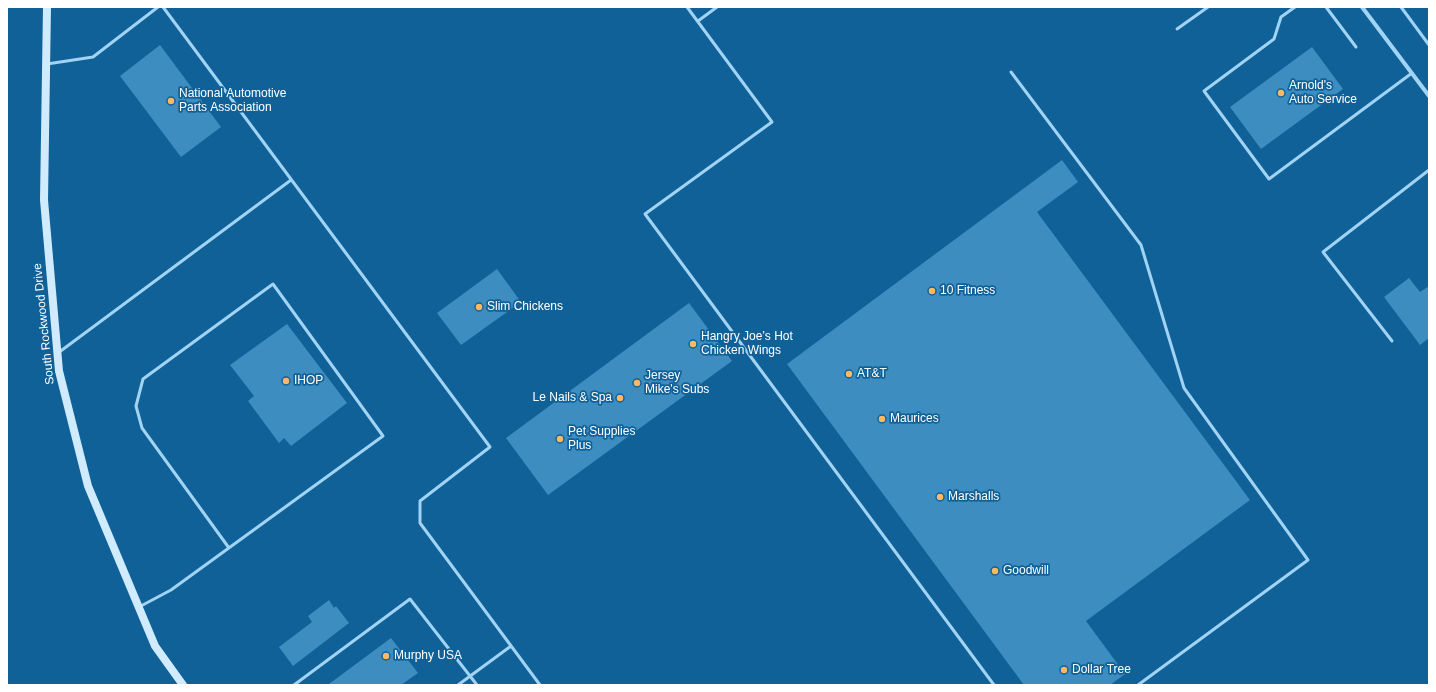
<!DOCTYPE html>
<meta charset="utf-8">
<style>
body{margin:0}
#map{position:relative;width:1436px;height:692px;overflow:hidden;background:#106198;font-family:Arial,sans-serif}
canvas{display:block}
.frame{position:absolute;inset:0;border:8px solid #fff;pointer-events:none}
</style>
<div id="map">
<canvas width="1436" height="692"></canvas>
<div class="frame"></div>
</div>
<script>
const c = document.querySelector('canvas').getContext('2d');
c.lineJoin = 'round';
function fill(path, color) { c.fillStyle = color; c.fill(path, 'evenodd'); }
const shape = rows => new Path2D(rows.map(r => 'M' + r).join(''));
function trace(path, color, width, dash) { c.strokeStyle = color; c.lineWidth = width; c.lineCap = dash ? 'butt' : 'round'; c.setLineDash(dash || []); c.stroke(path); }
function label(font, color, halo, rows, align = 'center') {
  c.font = font + ' Arial,sans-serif'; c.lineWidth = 3.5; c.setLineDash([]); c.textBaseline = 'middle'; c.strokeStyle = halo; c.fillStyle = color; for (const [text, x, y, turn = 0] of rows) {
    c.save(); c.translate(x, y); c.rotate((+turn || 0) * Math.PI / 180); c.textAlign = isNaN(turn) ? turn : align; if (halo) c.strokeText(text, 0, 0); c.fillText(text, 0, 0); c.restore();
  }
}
const building = shape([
 [160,45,221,127,181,157,120,76],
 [1312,47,1343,89,1261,149,1230,107],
 [1062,160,1078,182,1037,212,1250,500,1086,621,1125,674,1110,685,1024,685,787,364],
 [497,269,521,302,461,345,437,313],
 [1409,278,1420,292,1429,286,1429,338,1420,345,1384,297],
 [689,303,732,361,548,495,506,438],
 [287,324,347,403,291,446,284,438,279,443,248,401,254,396,230,365],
 [329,600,334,608,336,606,349,623,293,666,279,647,312,622,308,616],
 [391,638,418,673,401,685,330,685,329,684]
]);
const lane = shape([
 [163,7,490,447,420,501,420,523,540,685],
 [687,7,772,122,645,214,994,685],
 [1295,7,1281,17,1274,39,1204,91,1269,179,1412,73],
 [1326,7,1356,47],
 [1401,7,1429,45],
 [698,21,717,7],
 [1177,29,1208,7],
 [47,64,93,57,158,7],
 [1011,72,1141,245,1184,388,1308,560,1138,685],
 [1392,341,1323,252,1429,170],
 [58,353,291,180],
 [139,607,171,590,383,436,273,284,143,379,136,406,142,428,229,548],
 [294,685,410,599,477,685],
 [458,685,511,646]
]);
const street = shape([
 [1362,7,1429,96]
]);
const secondary = shape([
 [47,7,44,200,59,371,88,486,155,646,183,685]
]);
const markers = [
 [1281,93,4,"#ffb963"],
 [171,101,4,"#ffb963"],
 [932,291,4,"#ffb963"],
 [479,307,4,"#ffb963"],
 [693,344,4,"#ffb963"],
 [849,374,4,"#ffb963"],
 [286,381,4,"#ffb963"],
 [637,383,4,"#ffb963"],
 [620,398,4,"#ffb963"],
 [882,419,4,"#ffb963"],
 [560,439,4,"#ffb963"],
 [940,497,4,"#ffb963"],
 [995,571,4,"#ffb963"],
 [386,656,4,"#ffb963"],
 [1064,670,4,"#ffb963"]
];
const poiNames = [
 ["Arnold's",1289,86],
 ["Auto Service",1289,100],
 ["National Automotive",179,94],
 ["Parts Association",179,108],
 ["10 Fitness",940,291],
 ["Slim Chickens",487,307],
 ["Hangry Joe’s Hot",701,337],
 ["Chicken Wings",701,351],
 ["AT&T",857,374],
 ["Jersey",645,376],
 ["Mike's Subs",645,390],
 ["IHOP",294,381],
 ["Le Nails & Spa",612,398,"right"],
 ["Maurices",890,419],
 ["Pet Supplies",568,432],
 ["Plus",568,446],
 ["Marshalls",948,497],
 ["Goodwill",1003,571],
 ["Murphy USA",394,656],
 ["Dollar Tree",1072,670]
];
const streetNames = [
 ["South Rockwood Drive",44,324,-96]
];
fill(building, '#3d8dc1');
trace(lane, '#a0d3f4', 3);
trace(street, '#a0d3f4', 4);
trace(secondary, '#d0ebfd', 8);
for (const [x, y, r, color] of markers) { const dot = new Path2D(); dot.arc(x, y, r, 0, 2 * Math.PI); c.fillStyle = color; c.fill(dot); trace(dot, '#106198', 1.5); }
label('12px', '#fff', '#106198', poiNames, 'left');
label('12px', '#fff', '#106198', streetNames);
</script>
